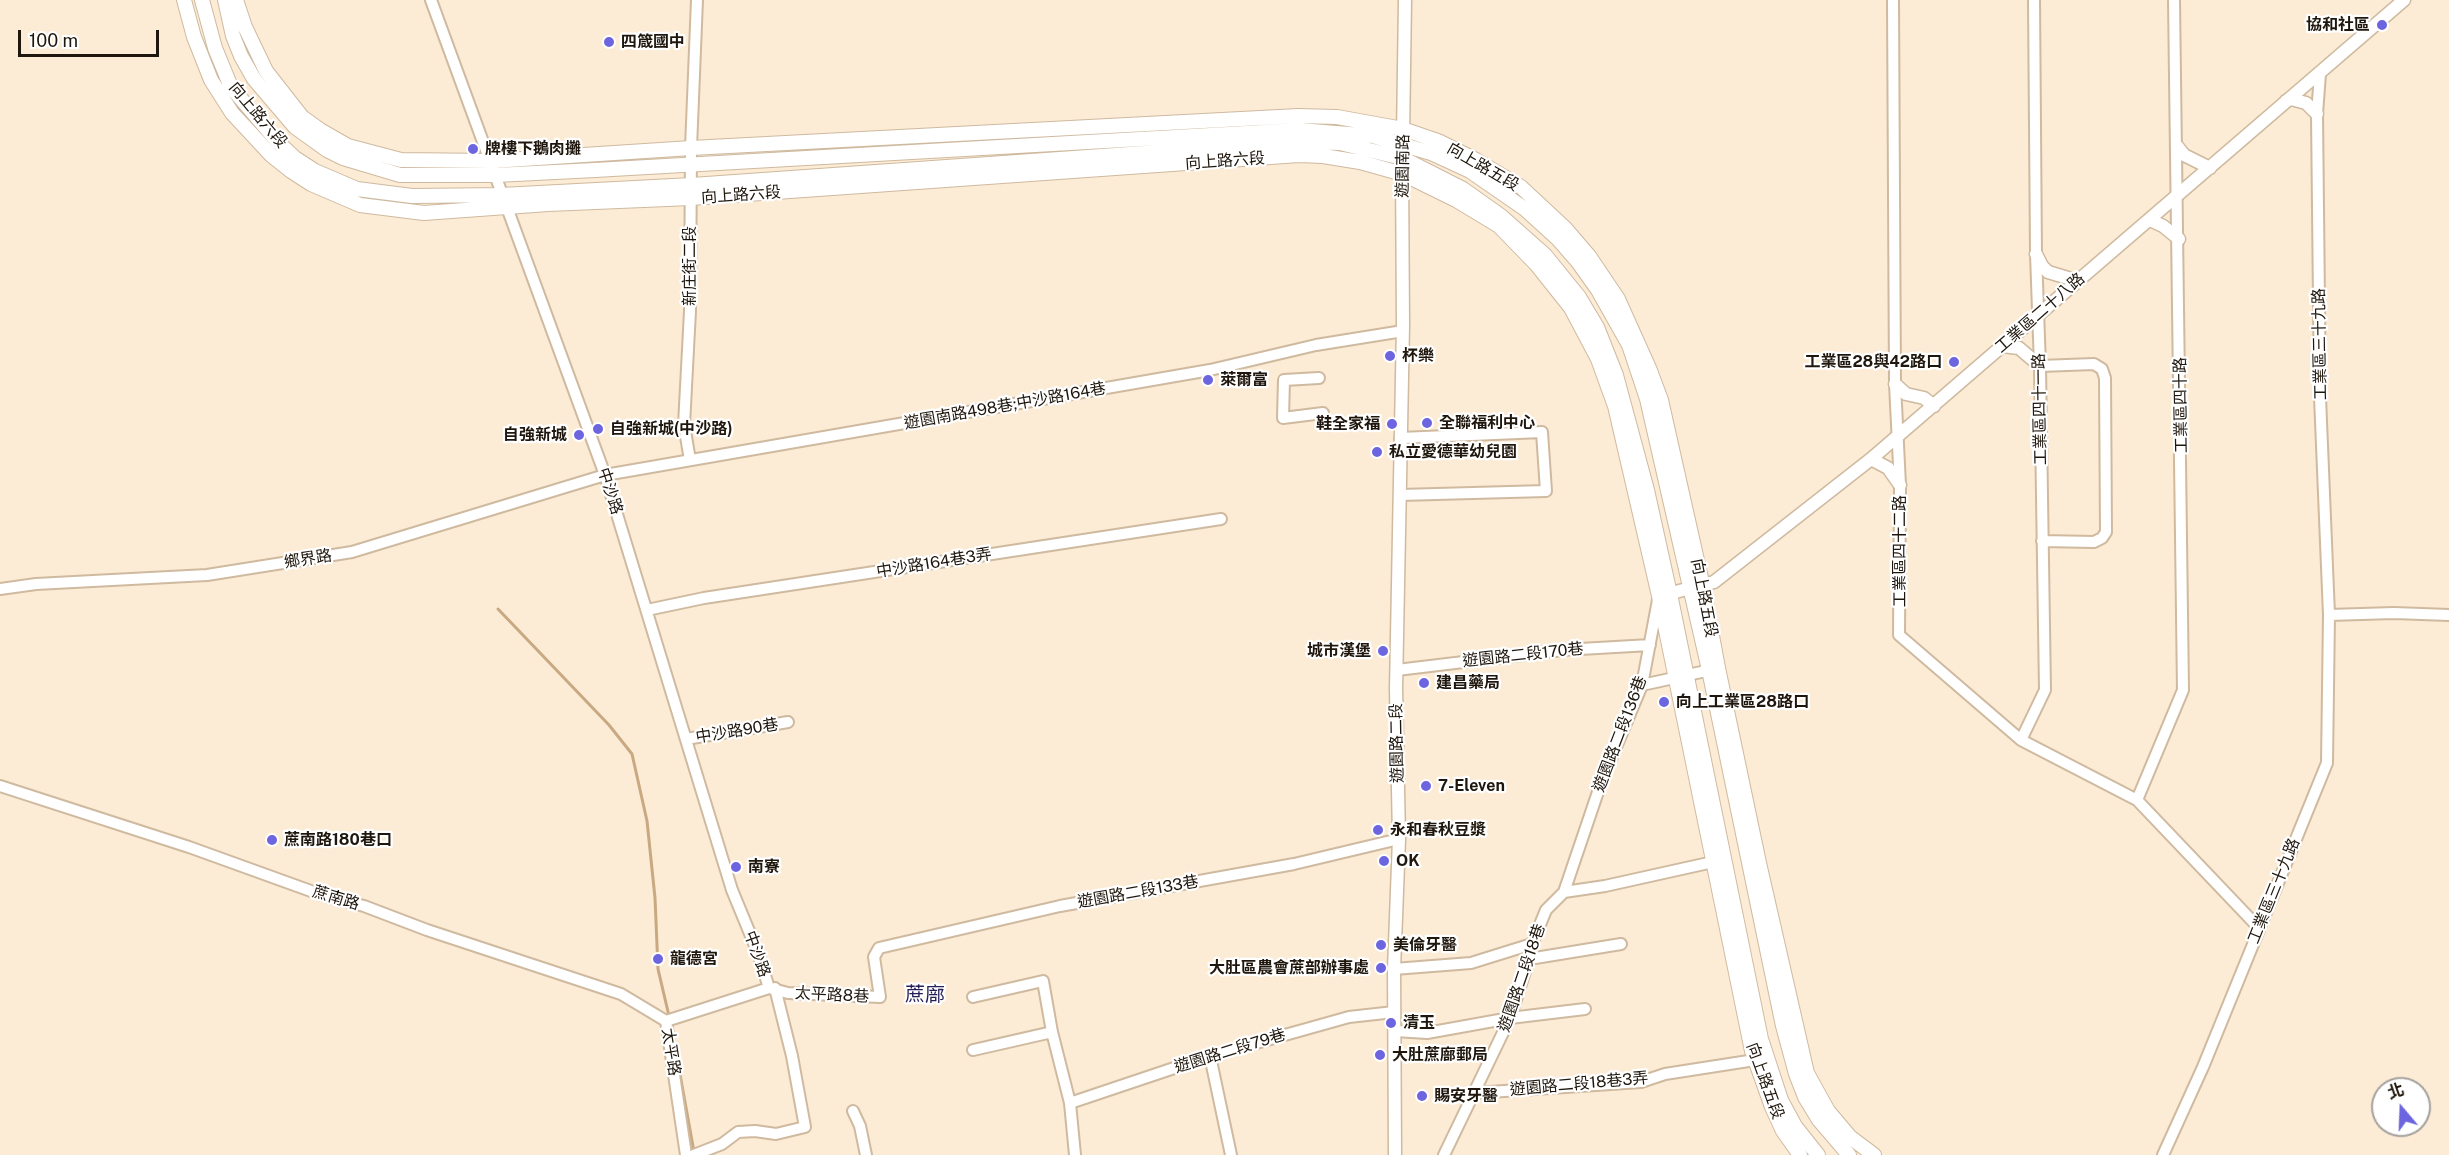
<!DOCTYPE html>
<meta charset="utf-8">
<style>
body{margin:0}
#map{position:relative;width:2449px;height:1155px;overflow:hidden;background:#fcebd5;font-family:"Public Sans","Noto Sans TC",sans-serif}
canvas{display:block}
.north{position:absolute;left:2371px;top:1077px;width:60px;height:60px;box-sizing:border-box;background:#fff;border:2px solid #a5a29e;border-radius:50%;rotate:341deg;font-size:16px;font-weight:700;line-height:24px;text-align:center;color:#1f170d}
.north::after{content:'';display:block;margin:auto;width:21px;height:27px;background:#6c65df;clip-path:polygon(50% 0,100% 100%,50% 72%,0 100%)}
.scale{position:absolute;left:18px;top:30px;width:141px;height:27px;box-sizing:border-box;border:3px solid #1f170d;border-top:0;padding-left:8px;font-size:18px;line-height:21px;white-space:nowrap;color:#1f170d;-webkit-text-stroke:4px #fff;paint-order:stroke}
</style>
<div id="map">
<canvas width="2449" height="1155"></canvas>
<div class="north">北</div>
<div class="scale">100 m</div>
</div>
<script>
const c = document.querySelector('canvas').getContext('2d');
c.lineJoin = 'round';
const shape = rows => new Path2D(rows.map(r => 'M' + r).join(''));
function trace(path, color, width, dash) { c.strokeStyle = color; c.lineWidth = width; c.lineCap = dash ? 'butt' : 'round'; c.setLineDash(dash || []); c.stroke(path); }
function label(font, color, halo, rows, align = 'center') {
  c.font = font + ' "Public Sans","Noto Sans TC",sans-serif'; c.lineWidth = 4.5; c.setLineDash([]); c.textBaseline = 'middle'; c.strokeStyle = halo; c.fillStyle = color; for (const [text, x, y, turn = 0] of rows) {
    c.save(); c.translate(x, y); c.rotate((+turn || 0) * Math.PI / 180); c.textAlign = isNaN(turn) ? turn : align; if (halo) c.strokeText(text, 0, 0); c.fillText(text, 0, 0); c.restore();
  }
}
const stream = shape([
 [498,609,609,725,632,754,647,821,655,898,658,969,669,1016],
 [676,1052,694,1152]
]);
const minor = shape([
 [431,0,605,475,732,890,758,953,769,988],
 [1893,0,1895,384,1900,485,1899,635,2021,740,2137,800,2259,928],
 [2320,74,2317,114,2320,397,2329,615,2394,613,2449,615],
 [2040,366,2094,364,2102,369,2105,378,2106,532,2102,538,2094,542,2042,541],
 [1319,378,1284,380,1283,418,1323,413],
 [690,460,684,425,690,311,691,148,697,0],
 [1400,495,1546,491,1542,432,1400,438],
 [0,589,36,584,207,575,352,552,605,475,1210,370,1316,345,1403,331],
 [647,610,704,598,1221,519],
 [1397,670,1563,650,1650,645],
 [1642,685,1715,669],
 [686,739,788,722],
 [2021,740,2045,690,2040,366,2036,254,2034,0],
 [0,786,189,847,322,895,364,906,427,930,621,994,666,1021],
 [2137,800,2183,690,2174,0],
 [1564,892,1605,886,1713,862],
 [1529,959,1621,944],
 [1394,969,1471,963,1532,944],
 [973,997,1043,981,1052,1032,1070,1103,1075,1155],
 [666,1021,769,988,788,993,880,997,874,957,879,948,1060,906,1294,864,1399,839],
 [666,1021,686,1155],
 [1395,1031,1427,1033,1510,1018,1585,1009],
 [973,1050,1052,1032],
 [1210,1056,1231,1155],
 [1474,1093,1641,1082,1665,1074,1755,1060],
 [1070,1103,1210,1056,1349,1017,1394,1012],
 [853,1111,860,1126,866,1155],
 [694,1155,722,1144,738,1132,755,1131,776,1134,805,1127,792,1056,775,988],
 [1444,1155,1510,1018,1529,959,1532,944,1546,910,1564,892,1601,783,1642,685,1658,600],
 [2163,1155,2203,1067,2327,763,2329,615]
]);
const tertiary = shape([
 [2286,101,2291,99,2306,103,2317,114],
 [1403,137,1405,0],
 [2177,146,2184,155,2210,168],
 [2146,222,2150,220,2163,226,2179,239],
 [2036,254,2042,266,2048,272,2078,281],
 [2002,346,2019,348,2040,366],
 [1895,384,1906,394,1924,398,1934,406],
 [1871,459,1888,468,1900,485],
 [1660,596,1714,582,1871,459,2404,0],
 [1395,1155,1394,969,1399,839,1396,689,1403,325,1402,167]
]);
const secondary = shape([
 [184,0,194,37,211,80,232,113,271,155,291,171,311,184,360,205,424,213,548,204,691,198,1299,155,1323,156,1360,162,1403,174,1456,200,1499,226,1536,264,1571,308,1598,359,1615,406,1659,596,1752,1051,1772,1107,1783,1131,1800,1155],
 [202,0,215,48,231,87,278,142,295,158,315,171,357,189,412,196,501,195,692,185,1300,142,1340,143,1402,158,1463,189,1501,216,1545,255,1579,297,1597,327,1616,375,1647,490,1670,594,1761,1039,1781,1100,1795,1126,1818,1155],
 [225,0,233,36,241,56,254,79,295,127,327,150,343,158,400,175,496,175,595,170,1299,130,1373,136,1431,153,1470,171,1525,209,1557,238,1578,262,1598,290,1629,345,1647,399,1709,670,1783,1026,1796,1074,1805,1097,1819,1120,1849,1155],
 [236,0,245,27,266,71,302,117,320,130,348,146,401,160,492,161,691,148,1298,116,1337,117,1403,129,1438,141,1476,160,1521,187,1565,228,1589,256,1618,299,1649,368,1661,400,1703,587,1718,668,1759,863,1807,1073,1828,1111,1850,1137,1874,1155]
]);
const markers = [
 [2382,25,6,"#6c65df"],
 [609,42,6,"#6c65df"],
 [473,149,6,"#6c65df"],
 [1390,356,6,"#6c65df"],
 [1954,362,6,"#6c65df"],
 [1208,380,6,"#6c65df"],
 [1427,423,6,"#6c65df"],
 [1392,424,6,"#6c65df"],
 [598,429,6,"#6c65df"],
 [579,435,6,"#6c65df"],
 [1377,452,6,"#6c65df"],
 [1383,651,6,"#6c65df"],
 [1424,683,6,"#6c65df"],
 [1664,702,6,"#6c65df"],
 [1426,786,6,"#6c65df"],
 [1378,830,6,"#6c65df"],
 [272,840,6,"#6c65df"],
 [1384,861,6,"#6c65df"],
 [736,867,6,"#6c65df"],
 [1381,945,6,"#6c65df"],
 [658,959,6,"#6c65df"],
 [1381,968,6,"#6c65df"],
 [1391,1023,6,"#6c65df"],
 [1380,1055,6,"#6c65df"],
 [1422,1096,6,"#6c65df"]
];
const poiNames = [
 ["協和社區",2370,25,"right"],
 ["四箴國中",621,42],
 ["牌樓下鵝肉攤",485,149],
 ["杯樂",1402,356],
 ["工業區28與42路口",1942,362,"right"],
 ["萊爾富",1220,380],
 ["全聯福利中心",1439,423],
 ["鞋全家福",1380,424,"right"],
 ["自強新城(中沙路)",610,429],
 ["自強新城",567,435,"right"],
 ["私立愛德華幼兒園",1389,452],
 ["城市漢堡",1371,651,"right"],
 ["建昌藥局",1436,683],
 ["向上工業區28路口",1676,702],
 ["7-Eleven",1438,786],
 ["永和春秋豆漿",1390,830],
 ["蔗南路180巷口",284,840],
 ["OK",1396,861],
 ["南寮",748,867],
 ["美倫牙醫",1393,945],
 ["龍德宮",670,959],
 ["大肚區農會蔗部辦事處",1369,968,"right"],
 ["清玉",1403,1023],
 ["大肚蔗廍郵局",1392,1055],
 ["賜安牙醫",1434,1096]
];
const streetNames = [
 ["向上路六段",258,115,50],
 ["向上路六段",1225,161,-4],
 ["遊園南路",1403,166,-89],
 ["向上路五段",1483,167,30],
 ["向上路六段",741,195,-4],
 ["新庄街二段",690,266,-90],
 ["工業區二十八路",2040,313,-41],
 ["工業區三十九路",2320,344,-91],
 ["工業區四十路",2181,405,-91],
 ["遊園南路498巷;中沙路164巷",1005,406,-10],
 ["工業區四十一路",2040,409,-91],
 ["中沙路",610,491,72],
 ["工業區四十二路",1900,551,-90],
 ["鄉界路",308,559,-9],
 ["中沙路164巷3弄",934,563,-9],
 ["向上路五段",1704,598,79],
 ["遊園路二段170巷",1523,655,-6],
 ["中沙路90巷",737,731,-9],
 ["遊園路二段136巷",1620,734,-69],
 ["遊園路二段",1397,743,-91],
 ["工業區三十九路",2274,891,-68],
 ["遊園路二段133巷",1138,892,-10],
 ["蔗南路",336,898,17],
 ["中沙路",757,954,70],
 ["遊園路二段18巷",1522,978,-71],
 ["太平路8巷",832,995,3],
 ["遊園路二段79巷",1230,1051,-17],
 ["太平路",671,1052,81],
 ["向上路五段",1765,1081,70],
 ["遊園路二段18巷3弄",1579,1084,-5]
];
const quarterNames = [
 ["蔗廍",925,995]
];
trace(stream, '#c8a982', 3);
trace(minor, '#cfbaa0', 14);
trace(tertiary, '#cfbaa0', 15);
trace(secondary, '#cfbaa0', 16);
trace(minor, '#fff', 10);
trace(tertiary, '#fff', 12);
trace(secondary, '#fff', 14);
for (const [x, y, r, color] of markers) { const dot = new Path2D(); dot.arc(x, y, r, 0, 2 * Math.PI); c.fillStyle = color; c.fill(dot); trace(dot, '#fff', 2); }
label('bold 16px', '#1f170d', '#fff', poiNames, 'left');
label('16px', '#1f170d', '#fff', streetNames);
label('20px', '#241f59', '#fff', quarterNames);
</script>
